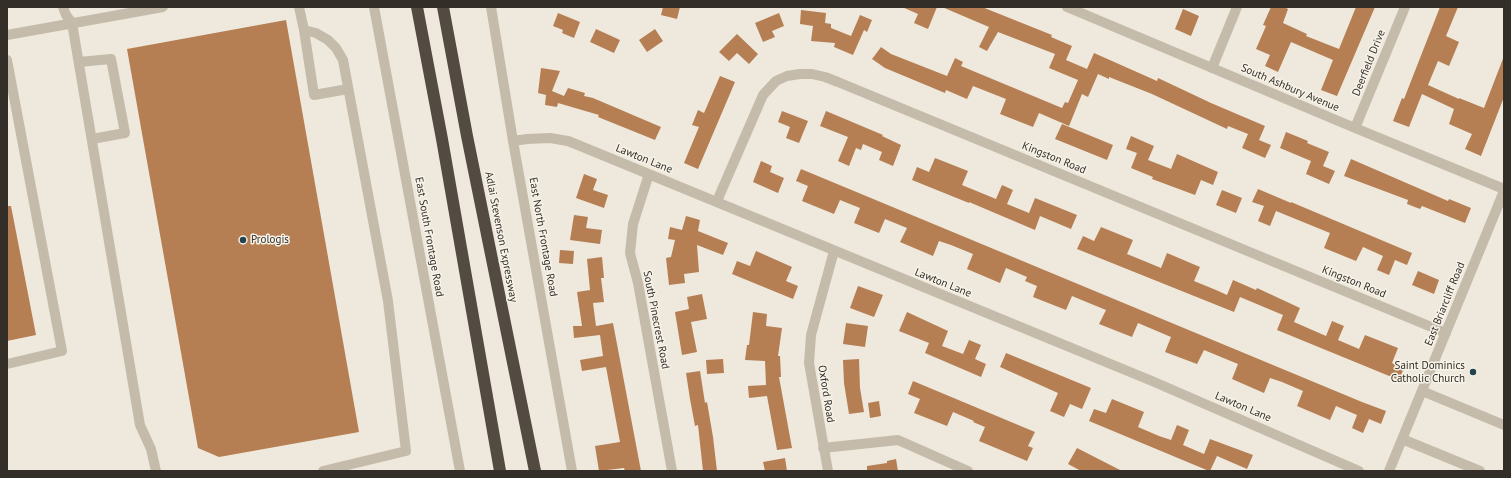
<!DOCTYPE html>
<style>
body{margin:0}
#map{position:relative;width:1511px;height:478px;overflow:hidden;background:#eee9dc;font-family:"PT Sans",sans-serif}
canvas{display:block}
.frame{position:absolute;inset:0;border:8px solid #332e28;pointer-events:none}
</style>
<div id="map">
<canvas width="1511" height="478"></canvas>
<div class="frame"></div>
</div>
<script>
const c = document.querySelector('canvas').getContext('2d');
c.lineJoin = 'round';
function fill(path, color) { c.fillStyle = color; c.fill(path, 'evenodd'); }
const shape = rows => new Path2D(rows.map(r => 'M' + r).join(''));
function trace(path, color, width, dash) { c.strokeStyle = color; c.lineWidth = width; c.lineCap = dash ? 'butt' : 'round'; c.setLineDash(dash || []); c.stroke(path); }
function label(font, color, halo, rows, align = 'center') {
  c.font = font + ' "PT Sans",sans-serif'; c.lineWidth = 3; c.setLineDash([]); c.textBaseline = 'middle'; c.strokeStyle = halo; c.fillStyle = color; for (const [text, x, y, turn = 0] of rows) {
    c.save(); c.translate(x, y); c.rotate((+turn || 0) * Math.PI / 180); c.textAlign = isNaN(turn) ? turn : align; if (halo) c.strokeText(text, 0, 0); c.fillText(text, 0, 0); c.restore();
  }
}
const building = shape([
 [663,7,680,7,677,19,661,15],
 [902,7,937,7,928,29,914,23,918,14],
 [942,7,982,7,1052,35,1051,37,1072,46,1066,60,1087,69,1094,53,1157,81,1158,78,1211,103,1265,126,1259,140,1271,145,1265,158,1242,148,1248,134,1228,126,1227,129,1152,94,1109,77,1109,79,1098,74,1088,97,1082,94,1069,126,1039,113,1033,127,1000,114,1006,99,973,86,967,99,946,90,945,93,885,68,872,59,881,47,891,54,947,76,955,58,963,62,961,66,1062,108,1065,102,1068,103,1078,80,1049,68,1055,54,998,32,987,51,979,47,989,27],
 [1271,7,1284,7,1288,9,1283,23,1307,34,1306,36,1339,49,1356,7,1375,7,1337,96,1321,90,1333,60,1291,42,1278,72,1265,66,1270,55,1256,49,1266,26,1263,25],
 [1440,7,1458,7,1446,36,1459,42,1449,66,1438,61,1428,85,1459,99,1459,98,1484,108,1504,56,1504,97,1481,156,1465,149,1472,134,1449,124,1454,109,1422,94,1409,127,1393,121,1402,98,1404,99],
 [1183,9,1199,16,1191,36,1175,29],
 [801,10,826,13,825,23,831,24,831,28,851,36,860,15,872,20,867,32,864,30,853,55,834,47,835,43,811,41,813,26,800,24],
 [558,13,580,22,574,38,562,33,563,30,553,26],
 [779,13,784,26,772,31,775,37,763,42,755,23],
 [286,20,359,432,219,457,198,448,127,49],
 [596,29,620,40,614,53,590,42],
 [655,29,663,41,647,52,639,40],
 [737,34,758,54,749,64,737,53,729,61,719,52],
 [541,68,560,71,552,91,564,96,568,88,585,93,584,96,593,98,661,127,655,140,598,117,599,115,558,103,557,107,545,105,546,95,538,93],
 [720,76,735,82,698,169,684,163,699,127,692,125,698,110,704,113],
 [782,111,808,121,799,143,786,138,790,127,778,122],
 [826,111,883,135,882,136,901,145,893,166,879,160,882,152,863,144,861,150,856,148,849,166,838,161,848,137,820,126],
 [1062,124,1113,145,1107,160,1055,139],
 [1286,132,1308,141,1307,143,1329,152,1323,166,1335,171,1329,184,1306,174,1311,161,1280,148],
 [1131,136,1154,146,1148,160,1171,169,1177,154,1218,172,1213,185,1201,180,1195,195,1152,179,1153,177,1131,168,1137,153,1126,149],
 [935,158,968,171,962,185,996,199,1002,185,1013,190,1007,204,1029,213,1035,198,1077,215,1071,229,1040,216,1035,230,969,202,969,203,912,180,917,167,929,172],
 [1351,159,1448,201,1449,199,1471,208,1465,223,1422,206,1420,209,1407,204,1408,200,1344,176],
 [761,161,772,166,770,172,784,178,778,193,753,182],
 [801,169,1362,402,1386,411,1381,424,1369,419,1363,433,1352,428,1357,415,1336,406,1330,420,1297,406,1303,391,1282,382,1270,378,1264,393,1232,379,1238,364,1204,350,1197,364,1165,352,1171,337,1138,323,1132,337,1099,324,1106,310,1084,301,1072,296,1066,310,1033,297,1037,286,1025,281,1027,277,1006,268,1000,283,967,269,973,254,951,245,939,241,933,256,900,242,907,228,885,219,879,233,854,223,860,208,840,200,834,214,802,201,808,186,796,181],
 [584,174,597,179,593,190,608,195,604,208,576,198],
 [1258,189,1291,203,1291,202,1412,253,1407,265,1395,260,1389,275,1377,270,1383,256,1363,247,1356,261,1324,248,1330,233,1276,211,1270,226,1258,221,1264,206,1252,202],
 [1222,190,1242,198,1236,213,1216,205],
 [7,206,11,206,36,335,7,341],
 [574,215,588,217,586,228,602,230,600,244,570,240],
 [686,216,700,220,698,231,728,243,723,255,697,245,699,272,684,274,685,283,669,285,666,258,671,257,675,240,668,239,670,227,682,230],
 [1101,227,1133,240,1127,254,1149,263,1161,268,1167,253,1200,267,1194,281,1216,290,1227,295,1233,280,1256,290,1257,288,1300,308,1294,322,1326,336,1332,321,1344,326,1338,340,1359,349,1365,335,1398,348,1392,363,1404,368,1399,380,1277,330,1283,315,1240,297,1234,312,1077,249,1083,236,1094,241],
 [560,250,574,251,573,264,559,263],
 [756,251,792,267,786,281,798,286,793,299,732,274,737,261,750,266],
 [602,257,604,278,601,278,604,302,593,303,596,326,613,323,641,471,625,471,624,468,599,471,595,446,620,442,606,367,582,371,580,360,603,356,600,335,574,338,573,326,582,326,577,292,590,290,587,259],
 [1418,271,1439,280,1434,294,1412,285],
 [858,286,883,295,874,317,850,308],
 [702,294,707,319,691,322,697,352,682,355,675,312,689,309,687,297],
 [753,312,767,314,766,326,782,328,778,356,780,356,781,377,779,377,792,448,777,450,767,396,749,398,748,386,766,385,765,361,745,360,747,345,749,345],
 [907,312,948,331,942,346,963,354,969,340,981,345,975,359,986,364,981,377,925,353,929,343,899,331],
 [846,323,868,326,865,347,843,344],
 [1006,353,1091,388,1082,409,1070,404,1064,417,1050,411,1058,393,1000,367],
 [723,359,724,373,707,374,706,360],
 [859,359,860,388,864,412,849,414,844,383,843,360],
 [700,371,705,403,707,402,713,437,717,471,703,471,698,425,695,426,690,399,686,373],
 [913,381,1035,432,1028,446,1033,448,1027,461,979,441,985,427,973,422,974,421,953,412,947,426,914,413,920,399,908,394],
 [1112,399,1144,412,1138,427,1159,436,1171,440,1177,425,1189,430,1183,445,1204,454,1210,439,1253,455,1247,469,1217,456,1210,471,1209,471,1089,421,1094,409,1106,413],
 [879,401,881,416,870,418,868,403],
 [1077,448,1122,471,1081,471,1068,464],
 [785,458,787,471,765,471,763,462],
 [896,459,898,471,867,471,867,466,887,463,887,461]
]);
const minor = shape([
 [63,7,66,15,72,23,140,425,151,449,156,471],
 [299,7,304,30,316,33,328,40,336,48,343,60,388,301,406,451,323,471],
 [374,7,460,471],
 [491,7,513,141,572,471],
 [1067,7,1355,128,1504,189],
 [304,30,314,95,348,89],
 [7,35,163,7],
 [7,60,62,351,7,364],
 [79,62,111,59,125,133,92,139],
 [1212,68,1237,7],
 [1355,128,1405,7],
 [513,141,527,139,550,138,568,141,578,145,1152,381,1359,471],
 [649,174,633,224,630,253,638,283,672,471],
 [717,201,763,95,776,81,787,76,800,74,812,74,825,77,838,82,1446,333],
 [1422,391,1504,425],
 [1402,439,1480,471],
 [823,448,898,440,968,471],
 [828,471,809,363,811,335,834,251],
 [1389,471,1504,191]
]);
const highway = shape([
 [417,7,442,139,500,471],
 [443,7,467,136,535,471]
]);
const markers = [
 [243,240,4,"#23444f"],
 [1473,372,4,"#23444f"]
];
const streetNames = [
 ["Deerfield Drive",1369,63,-68],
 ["South Ashbury Avenue",1290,88,23],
 ["Kingston Road",1054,158,22],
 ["Lawton Lane",644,159,22],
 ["East South Frontage Road",429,237,80],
 ["Adlai Stevenson Expressway",501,237,79],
 ["East North Frontage Road",543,237,80],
 ["Kingston Road",1354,282,22],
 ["Lawton Lane",943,283,22],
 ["East Briarcliff Road",1445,304,-68],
 ["South Pinecrest Road",656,320,79],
 ["Oxford Road",826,394,81],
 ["Lawton Lane",1243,407,23]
];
const poiNames = [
 ["Prologis",251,240],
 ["Saint Dominics",1465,366,"right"],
 ["Catholic Church",1465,379,"right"]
];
fill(building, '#b67e53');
trace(minor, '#c5bbaa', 10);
trace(highway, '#534a41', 12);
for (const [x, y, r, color] of markers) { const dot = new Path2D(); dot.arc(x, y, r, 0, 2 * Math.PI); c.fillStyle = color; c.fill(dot); trace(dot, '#f7f3e8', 1.5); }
label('11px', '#332e28', '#f7f3e8', streetNames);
label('11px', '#332e28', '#f7f3e8', poiNames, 'left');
</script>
